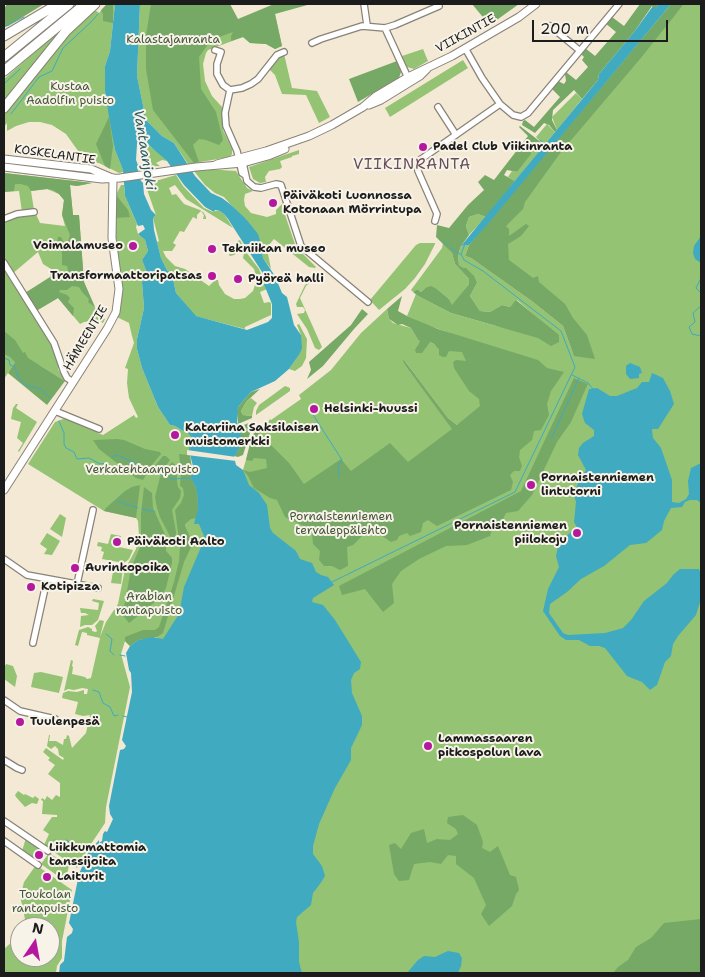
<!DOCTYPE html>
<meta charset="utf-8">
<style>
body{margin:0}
#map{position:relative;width:705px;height:977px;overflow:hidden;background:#f4e9d4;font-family:"Shantell Sans",sans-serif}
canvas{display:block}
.frame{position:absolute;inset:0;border:5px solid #1c1c1c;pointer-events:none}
.north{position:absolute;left:10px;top:917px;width:50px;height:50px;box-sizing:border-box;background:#f7f3e8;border:1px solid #9f9d96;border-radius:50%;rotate:12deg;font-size:14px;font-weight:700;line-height:20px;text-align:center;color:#1c1c1c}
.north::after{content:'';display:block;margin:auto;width:18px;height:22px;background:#b5179e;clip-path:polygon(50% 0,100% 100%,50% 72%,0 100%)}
.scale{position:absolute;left:532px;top:20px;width:136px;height:22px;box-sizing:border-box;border:2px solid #1c1c1c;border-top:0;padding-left:6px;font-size:15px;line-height:18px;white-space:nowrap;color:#1c1c1c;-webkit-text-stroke:4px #f7f3e8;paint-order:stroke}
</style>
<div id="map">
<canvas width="705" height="977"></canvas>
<div class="frame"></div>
<div class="north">N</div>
<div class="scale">200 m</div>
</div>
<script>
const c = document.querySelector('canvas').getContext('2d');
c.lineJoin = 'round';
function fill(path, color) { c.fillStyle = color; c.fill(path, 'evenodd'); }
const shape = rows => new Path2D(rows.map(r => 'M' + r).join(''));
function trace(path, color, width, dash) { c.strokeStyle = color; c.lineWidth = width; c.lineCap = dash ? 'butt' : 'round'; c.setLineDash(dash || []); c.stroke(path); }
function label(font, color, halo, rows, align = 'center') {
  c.font = font + ' "Shantell Sans",sans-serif'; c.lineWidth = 4; c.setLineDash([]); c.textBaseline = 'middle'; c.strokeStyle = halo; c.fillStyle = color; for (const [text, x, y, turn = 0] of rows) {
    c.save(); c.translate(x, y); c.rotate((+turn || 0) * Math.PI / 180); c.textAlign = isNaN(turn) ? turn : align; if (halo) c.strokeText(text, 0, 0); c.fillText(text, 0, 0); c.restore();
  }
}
const green = shape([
 [107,4,115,4,110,51,105,66,115,150,123,170,123,172,119,173,99,163,86,162,66,134,52,125,40,122,29,122,16,126,7,131,7,123,4,127,4,114,46,60,83,20,95,10,99,13],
 [140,4,218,4,222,29,275,14,282,46,275,49,266,44,250,43,243,37,208,50,206,53,203,64,205,81,212,96,222,107,223,130,232,149,232,154,230,157,188,164,174,143,162,136,146,120,137,76],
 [684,4,701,4,701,973,296,973,295,971,291,571,237,472,243,470,250,446,304,484,257,431,259,429,257,427,259,424,266,426,270,419,271,420,301,399,299,395,331,370,361,333,387,309,389,319,393,323,411,328,418,340,421,341,417,346,430,342,434,344,439,350,455,350,450,333,427,325,407,316,416,294,418,296,451,313,496,326,556,334,517,300,510,307,502,305,490,312,480,311,470,296,477,283,459,265,458,255,461,246,469,245,465,256,471,258,533,302,563,326,574,356,563,316,474,254],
 [404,360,448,418,457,425,453,429,407,368],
 [65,26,67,26,41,54,4,102,4,79],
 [423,49,428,61,414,69,407,67,402,56],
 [284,54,292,88,317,91,330,117,319,123,306,95,282,94,275,75,270,70,275,60],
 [463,60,468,68,390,117,385,108],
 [576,93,582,99,557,130,552,117],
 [547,124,555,132,515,181,508,177,512,171,517,172,533,148,542,143,536,137],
 [148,145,157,151,167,161,162,160,156,163,160,166,143,167,148,163,144,154,147,152,146,147],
 [299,150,299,154,292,156,292,157,280,161,282,167,280,169,269,171,265,177,266,182,260,183,253,179,249,167],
 [206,169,236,171,247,188,253,191,245,194,244,200,245,206,251,213,267,217,276,214,276,210,285,201,287,211,284,212,296,247,316,267,315,268,309,267,274,239,269,245,271,247,268,254,271,269,263,258,261,244,246,219,242,217,224,197,215,193,205,185,194,171],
 [4,173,92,183,77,186,70,185,73,215,79,215,84,282,99,317,105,319,103,323,100,321,95,323,91,321,84,322,80,324,58,298,36,311,25,293,50,278,51,269,43,264,38,252,12,274,4,260,4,215,22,212,19,191,4,192],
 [47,189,59,194,64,200,62,215,65,226,40,223,34,210,31,191],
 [176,175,183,186,204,208,213,212,218,210,224,214,233,228,186,199,175,185,169,188,172,195,176,194,184,204,200,210,204,213,206,217,206,219,203,219,204,215,201,211,197,215,197,219,193,217,184,232,180,231,173,243,176,245,172,251,163,251,166,257,175,266,185,269,209,286,215,280,218,280,219,285,225,294,234,299,240,299,245,298,253,291,257,279,254,269,243,258,244,253,241,249,234,255,230,256,229,255,236,242,240,240,246,252,259,269,267,289,260,292,264,303,269,302,271,303,271,315,245,327,245,329,195,316,176,293,172,274,167,270,161,258,157,242,159,241,153,218,156,215,144,181,159,180],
 [121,185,124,185,125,196,137,224,136,227,138,234,145,240,148,251,142,260,147,273,142,282,144,308,137,339,137,349,142,368,158,407,170,425,175,426,183,431,187,432,194,439,189,455,207,537,210,560,165,642,156,637,138,640,130,646,125,641,121,654,130,687,106,807,105,823,89,847,77,868,44,845,49,834,43,830,52,817,57,817,57,815,42,814,43,801,41,800,42,798,45,800,47,796,52,800,56,795,60,797,60,783,48,774,55,765,48,760,50,758,43,752,46,748,63,760,64,758,59,755,58,749,55,746,51,749,47,746,49,735,50,735,49,741,56,741,63,745,64,739,66,739,67,735,69,736,72,748,86,733,90,715,83,716,75,714,78,702,62,698,63,693,68,691,77,692,84,690,84,694,87,694,88,689,82,688,74,690,68,689,64,691,71,660,73,661,72,666,73,667,72,674,85,677,87,679,91,678,100,638,87,635,87,633,82,632,78,646,75,645,79,630,88,627,92,629,92,631,96,632,97,631,95,626,100,620,104,621,100,637,106,622,118,604,125,569,136,549,139,535,138,521,136,518,104,511,28,464,55,422,66,418,92,429,98,433,103,435,134,415,136,418,138,417,129,398,127,383,128,369,125,368,134,343,132,336,129,323,117,317,121,300,122,288,114,231,116,231,115,210,116,195],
 [478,214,486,217,469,235,466,226,469,217],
 [420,243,435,243,435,244,425,264,415,278,405,289,379,310,370,300,416,245],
 [443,243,452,253,455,264,469,279,469,284,452,306,449,299,437,289,425,288,421,292,417,289,413,292,411,290,442,248],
 [4,268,49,341,52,342,60,367,58,369,65,381,39,365,15,362,4,379],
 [315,278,306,286,300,298,322,347,319,350,315,348,307,329,297,314,304,313,305,310,303,307,297,307,296,304,305,285],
 [299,324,307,339,306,358,302,366,295,371,289,369,299,355,301,335,297,325],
 [285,386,290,388,290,391,256,415,256,411,259,405],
 [251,398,257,403,254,407,252,416,243,415,241,411,246,402],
 [16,404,18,404,16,408,37,422,19,452,18,451,23,443,17,438,21,422,11,419,13,408],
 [60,514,66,518,62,537,50,529],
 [47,533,60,541,52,555,44,554,47,549,40,544],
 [111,534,121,536,119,547,133,550,129,559,124,563,102,559,104,552,101,551,102,547,97,546,98,542,108,544],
 [114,566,123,568,121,584,111,583],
 [93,599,104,601,98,620,92,625,85,625,80,627,81,616,89,615,85,613,81,613,80,608,98,610,99,603,92,601],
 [6,664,13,666,17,676,15,687,4,679,4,668],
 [41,672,63,677,59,693,31,687,34,673],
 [18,791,24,795,25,794,33,798,35,796,39,799,37,804,32,803,25,807,16,797,15,795],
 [26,838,41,849,35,854,33,858,22,851],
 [49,853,69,866,65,881,41,864],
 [36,865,72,890,62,941,62,958,57,966,56,973,4,973,4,949,13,941,20,932,20,957,50,957,50,927,24,927,25,919,21,900,22,890,24,882]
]);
const forest = shape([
 [7,4,44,4,8,26,4,27,4,9],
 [107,4,113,4,113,23,103,21,103,14,101,10],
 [151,4,230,4,238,19,274,4,311,4,275,14,282,46,275,49,266,44,250,43,243,37,231,41,231,36,233,32,211,40,199,57,201,89,216,112,223,140,219,145,206,140,199,139,193,145,199,162,194,163,153,110,146,69,146,35],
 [472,4,519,4,487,27,482,16],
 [640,4,658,4,656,10,652,6,634,32,599,74,598,80,582,99,574,90,553,110,552,120,557,130,555,132,549,125,544,123,535,133,522,125,523,121,525,120,534,127,560,97,552,89,558,81,564,84,566,81,565,74,566,72,576,80,588,67,582,60,584,57,581,54,585,48,595,56,616,32,605,23,610,17,612,17,624,26],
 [671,4,684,4,640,59,561,152,525,202,523,209,506,226,509,229,509,236,526,224,529,226,521,236,508,244,509,260,533,278,538,276,539,282,565,304,573,318,587,335,595,359,574,356,563,326,533,302,471,258,465,256,469,245],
 [397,61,401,72,399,78,358,102,349,79],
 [109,117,113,146,110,169,105,166,96,144],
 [520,126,542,143,540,147,533,148,531,150,531,154,517,172,507,170,504,175,515,181,486,217,478,214,469,217,466,226,469,235,461,246,458,255,459,265,463,268,466,268,474,276,477,283,470,296,480,311,490,312,502,305,510,307,516,300,559,335,559,342,551,346,538,338,451,313,418,296,413,292,417,289,421,292,425,288,431,286,437,289,449,299,452,305,469,284,469,279,455,264,452,253,436,237,437,225,449,228,468,205,484,190,478,182,485,175,494,180,528,136,519,127],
 [4,173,92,183,77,186,70,185,73,215,79,215,84,282,95,307,88,302,89,299,82,292,79,287,72,286,67,290,60,290,59,292,67,295,70,298,68,302,74,308,73,316,58,298,36,311,25,293,50,277,56,276,68,270,67,266,62,265,62,253,57,242,58,237,61,237,64,243,64,248,66,249,70,235,62,215,64,200,59,194,53,190,47,189,31,191,28,186,21,184,15,184,14,191,4,192],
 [116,195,128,210,130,217,115,218],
 [402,296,398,311,407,316,438,329,538,360,547,368,564,372,551,391,547,404,549,415,541,430,534,431,532,440,520,450,519,457,522,466,520,471,514,471,510,475,513,482,511,490,437,526,428,520,423,523,421,532,410,536,407,533,399,536,397,540,391,542,381,535,371,534,362,536,353,545,347,547,348,566,340,570,332,566,324,566,319,560,320,551,313,544,312,532,308,528,285,517,277,500,270,498,254,488,248,476,243,470,250,472,267,468,266,459,254,458,252,461,246,460,252,435,257,431,289,463,304,484,341,459,351,471,390,443,408,462,452,429,407,368,403,361,404,360,448,418,457,425,480,406,479,399,469,391,454,368,453,362,456,360,466,361,462,352,449,351,446,357,443,357,439,355,439,350,434,344,430,342,422,353,416,353,415,350,420,341,418,340,411,328,402,324,398,325,389,319,387,309],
 [362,309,368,314,354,329,323,366,307,379,311,370,309,362,351,325],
 [4,331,15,340,23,353,25,352,28,358,65,381,47,405,8,373,15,362,10,357,4,354],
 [574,378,588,384,586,388,571,422,557,442,532,495,518,511,506,513,500,525,492,529,490,536,467,545,446,546,419,559,401,571,392,584,394,603,383,612,365,589,342,595,339,586,521,491],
 [260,389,246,402,241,411,243,415,252,416,252,418,238,424,237,412,238,407,251,392],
 [249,423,248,429,251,430,243,455,238,457,234,456,239,449,241,426],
 [117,439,124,440,145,449,160,452,161,454,151,466,143,480,136,478,99,449,93,440],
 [179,454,190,455,193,474,190,478,194,483,197,492,198,509,197,518,191,519,185,524,185,526,193,543,184,562,163,633,157,637,138,640,130,646,125,641,125,637,143,630,155,630,159,627,174,582,179,561,180,547,175,510,181,503,184,495,183,488,180,486,181,470],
 [163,456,166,456,170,460,162,471,158,475,149,473],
 [172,462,177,466,177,481,178,487,181,491,180,498,172,510,176,532,176,541,174,544,160,517,157,508,155,497,160,477],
 [140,485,136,518,104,511,106,508,125,491,132,487],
 [144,487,152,493,153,508,166,537,166,551,172,558,172,563,166,588,161,597,129,623,121,613,125,603,131,568,141,545,141,514],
 [463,815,477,825,483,842,482,848,490,852,498,846,510,875,516,877,519,890,516,894,512,906,489,926,481,914,486,905,474,878,456,864,456,856,448,855,441,864,430,862,414,864,409,880,399,881,394,874,389,845,395,843,401,849,411,833,424,829,427,843,437,839,450,840,458,834,456,829,447,823,448,817],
 [701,919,701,973,613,973,618,967,628,960,636,947,651,938,664,923]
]);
const water = shape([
 [115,4,140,4,137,76,146,120,162,136,174,143,195,176,211,193,222,198,230,204,246,219,258,234,261,244,263,258,275,276,282,293,287,297,294,325,301,335,302,348,299,355,289,369,275,381,251,392,238,407,237,422,241,432,241,441,239,449,234,457,236,465,243,470,249,485,259,493,267,505,270,528,273,533,296,551,300,559,312,563,316,572,321,575,328,577,334,585,313,598,312,602,323,605,335,620,361,662,360,669,354,673,351,680,352,693,362,716,362,725,351,748,351,760,335,788,319,824,313,846,313,854,322,866,325,876,320,884,313,893,311,905,297,917,296,922,299,942,299,962,302,973,59,973,60,965,64,961,67,937,72,933,73,929,69,923,79,874,88,853,99,840,99,843,102,841,103,834,105,831,107,832,113,819,110,814,109,806,120,750,124,749,126,746,122,740,132,692,131,673,129,670,126,653,130,646,138,640,153,637,163,639,179,614,184,587,204,540,204,536,199,524,194,524,198,509,197,492,194,483,190,478,193,474,193,466,189,451,190,442,194,440,187,432,183,431,175,426,170,425,158,407,142,368,137,349,137,339,144,308,142,282,147,273,142,260,148,251,145,240,138,234,145,229,143,225,138,226,125,196,123,170,115,150,109,117,105,90,105,66,110,51],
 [142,139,167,161,184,185,205,207,214,212,215,210,218,210,224,214,228,219,262,272,263,282,272,304,272,318,268,322,247,330,196,316,176,293,172,274,167,270,161,258,154,230,153,218,156,215,151,210,144,194,143,183,141,181,137,167,138,165,136,160,137,144],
 [658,4,671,4,487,225,469,245,461,246,598,80,599,74,634,32,653,6,656,9],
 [701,236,701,263,695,259,693,253,694,246],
 [630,363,640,367,642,373,639,374,639,378,630,379,626,374,626,366],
 [652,373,663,378,670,391,674,404,658,429,652,429,653,438,661,448,672,480,672,502,679,503,686,499,689,494,688,481,691,468,701,463,701,503,697,500,690,500,685,502,682,507,671,508,664,521,662,530,646,543,630,545,604,566,581,579,567,592,550,604,549,613,563,633,568,635,605,633,616,630,623,628,631,620,644,601,667,583,673,575,680,569,699,569,701,574,701,599,696,615,678,636,673,644,671,656,665,662,657,685,650,690,642,682,627,676,605,648,599,646,590,646,579,640,566,640,560,636,543,611,548,589,559,567,556,556,558,547,562,540,571,532,577,532,578,529,574,522,576,502,574,495,579,480,586,470,578,455,579,448,583,443,594,436,594,430,585,423,582,414,589,389,597,388,610,396,617,396,637,388,642,382,649,382],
 [448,951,459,953,462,958,461,966,458,973,407,973,418,960,424,956,435,957]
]);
const pier = shape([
 [187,450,236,457,236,461,187,455]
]);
const stream = shape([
 [4,27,24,17],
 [4,84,20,69],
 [11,114,39,77,52,71,63,48,91,22,98,14],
 [540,140,545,144],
 [444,242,449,246],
 [451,248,459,254,461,254],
 [701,278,696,288,701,293],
 [701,306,693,313,695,322,689,327,692,334,701,336],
 [4,358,9,360,10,365,15,367,18,377,26,385,41,389,50,398],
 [572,375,588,383,593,389],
 [310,410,342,460,338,466,339,477],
 [59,421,64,433,64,444,66,448,74,452,77,459,89,458,100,464,107,463],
 [551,439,579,378],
 [112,457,117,455,135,463,138,468,146,472,163,475,168,474,171,479,190,478],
 [117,501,138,508],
 [142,509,155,512],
 [332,582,515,492,575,367,561,331,483,271,464,260,461,254,465,244],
 [106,634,112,639,110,651,114,655],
 [120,655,125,656],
 [93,690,99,692,103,703,110,707,114,716,118,715],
 [123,716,127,717],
 [55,840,58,842,67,840,71,844,80,844]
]);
const minor = shape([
 [364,4,367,25],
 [550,26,579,50],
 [385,28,409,80],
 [312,43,321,39,362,26,385,28,395,25,439,6],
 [465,48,482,78,500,104,513,115,521,117,528,113,619,4],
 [215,50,221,52,217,64,217,74,223,85,230,90],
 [438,107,456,135],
 [241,160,243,163,247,181,254,187,261,188,276,184,281,185,301,246,368,302],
 [245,175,242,173,237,151,226,126,225,113,230,90,242,88,251,84,258,79,277,55,284,52],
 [4,219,17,214,34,212],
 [435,221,437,214,418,171,417,162,500,104],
 [4,263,54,343,64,372,67,378,73,382],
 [55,411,99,429],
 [4,559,27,575,98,588],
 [77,584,93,510],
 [33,643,47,579],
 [4,700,20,711,55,719],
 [4,760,17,768,22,770],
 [4,821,48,851],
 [4,841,38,865]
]);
const major = shape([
 [369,105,381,100,420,76,427,69],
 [4,159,91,169,112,178],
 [217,164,266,151,309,136,332,125,363,107,376,96,408,77,452,56,519,17,536,4],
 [4,167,102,179,120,178,196,167,243,163,268,156,285,149],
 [4,490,107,329,116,312,119,289,112,238,113,178]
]);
const highway = shape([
 [4,36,58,4],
 [4,57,69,4],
 [4,71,85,4],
 [4,108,66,31,95,4]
]);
const markers = [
 [423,147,5,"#b5179e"],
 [273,203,5,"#b5179e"],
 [133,246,5,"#b5179e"],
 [212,249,5,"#b5179e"],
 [212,276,5,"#b5179e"],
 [238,279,5,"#b5179e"],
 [314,409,5,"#b5179e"],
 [175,435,5,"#b5179e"],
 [531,485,5,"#b5179e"],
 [577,533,5,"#b5179e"],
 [117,542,5,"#b5179e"],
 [75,568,5,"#b5179e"],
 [31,587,5,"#b5179e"],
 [20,722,5,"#b5179e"],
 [428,746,5,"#b5179e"],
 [39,855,5,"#b5179e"],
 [47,877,5,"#b5179e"]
];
const streetNames = [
 ["VIIKINTIE",466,34,-29],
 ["KOSKELANTIE",55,155,8],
 ["HÄMEENTIE",86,338,-59]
];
const parkNames = [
 ["Kalastajanranta",173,40],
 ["Kustaa",70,87],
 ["Aadolfin puisto",70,101],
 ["Verkatehtaanpuisto",142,470],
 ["Pornaistenniemen",341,517],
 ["tervaleppälehto",341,531],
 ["Arabian",149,597],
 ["rantapuisto",149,611],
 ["Toukolan",45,895],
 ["rantapuisto",45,909]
];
const poiNames = [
 ["Padel Club Viikinranta",433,147],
 ["Päiväkoti Luonnossa",283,196],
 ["Kotonaan Mörrintupa",283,210],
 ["Voimalamuseo",123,246,"right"],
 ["Tekniikan museo",222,249],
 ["Transformaattoripatsas",202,276,"right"],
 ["Pyöreä halli",248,279],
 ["Helsinki-huussi",324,409],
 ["Katariina Saksilaisen",185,428],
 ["muistomerkki",185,442],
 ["Pornaistenniemen",541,478],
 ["lintutorni",541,492],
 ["Pornaistenniemen",567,526,"right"],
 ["piilokoju",567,540,"right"],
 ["Päiväkoti Aalto",127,542],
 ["Aurinkopoika",85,568],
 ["Kotipizza",41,587],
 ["Tuulenpesä",30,722],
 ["Lammassaaren",438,739],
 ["pitkospolun lava",438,753],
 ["Liikkumattomia",49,848],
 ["tanssijoita",49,862],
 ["Laiturit",57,877]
];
const waterNames = [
 ["Vantaanjoki",144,150,81]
];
const quarterNames = [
 ["VIIKINRANTA",412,165]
];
fill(green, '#93c373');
fill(forest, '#76a965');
fill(water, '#40aac0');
fill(pier, '#f4e9d4');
trace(stream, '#40aac0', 1);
trace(minor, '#888278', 8);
trace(major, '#888278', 9);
trace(highway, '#888278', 11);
trace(minor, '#fff', 5.5);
trace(major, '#fff', 7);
trace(highway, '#fff', 9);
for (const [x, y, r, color] of markers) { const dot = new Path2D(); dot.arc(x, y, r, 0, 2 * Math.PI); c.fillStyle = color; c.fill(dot); trace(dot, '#f7f3e8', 2); }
label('12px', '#1c1c1c', '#f7f3e8', streetNames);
label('12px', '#46563a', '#f7f3e8', parkNames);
label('bold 12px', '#1c1c1c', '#f7f3e8', poiNames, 'left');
label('italic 14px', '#2c5c66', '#f7f3e8', waterNames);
c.letterSpacing = '1px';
label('15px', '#664b58', '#f7f3e8', quarterNames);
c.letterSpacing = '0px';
</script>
